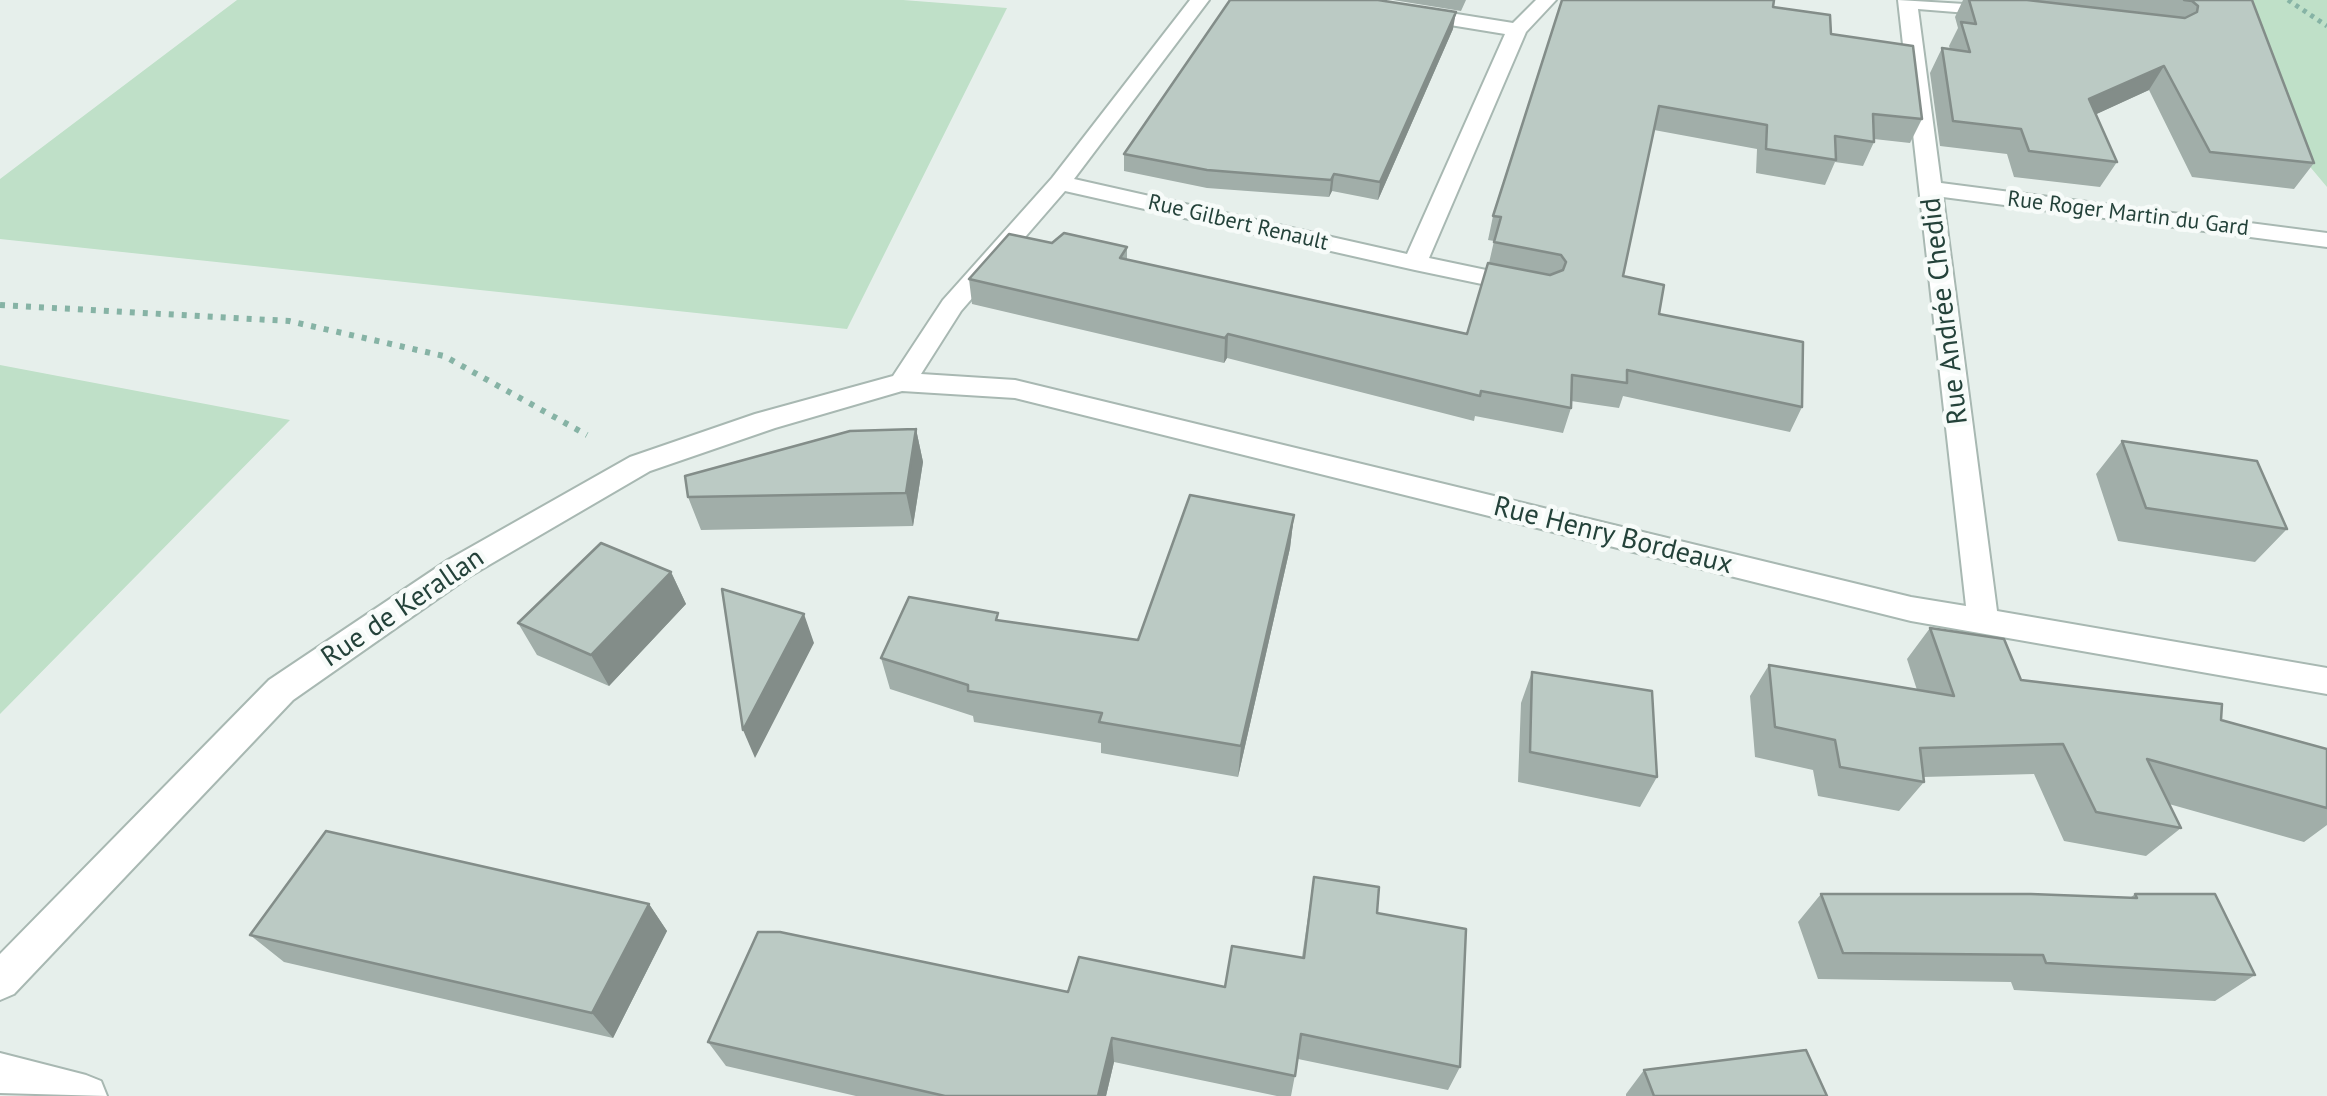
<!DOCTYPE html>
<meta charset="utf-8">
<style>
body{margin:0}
canvas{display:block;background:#e6efeb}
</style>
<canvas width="2327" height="1096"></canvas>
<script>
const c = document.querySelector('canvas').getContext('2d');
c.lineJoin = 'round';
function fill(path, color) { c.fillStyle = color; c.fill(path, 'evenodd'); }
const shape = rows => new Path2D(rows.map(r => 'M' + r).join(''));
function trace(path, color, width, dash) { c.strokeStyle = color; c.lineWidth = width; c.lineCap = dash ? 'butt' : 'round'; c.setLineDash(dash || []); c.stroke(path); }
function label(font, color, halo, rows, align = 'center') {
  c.font = font + ' "PT Sans",sans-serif'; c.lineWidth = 9; c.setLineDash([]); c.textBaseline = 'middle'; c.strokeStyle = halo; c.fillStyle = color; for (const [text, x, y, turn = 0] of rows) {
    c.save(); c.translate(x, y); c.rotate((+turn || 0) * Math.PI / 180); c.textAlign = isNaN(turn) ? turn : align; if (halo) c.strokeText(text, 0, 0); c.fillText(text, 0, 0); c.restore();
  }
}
const green = shape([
 [237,0,903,0,1007,8,847,329,0,239,0,179],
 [2230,0,2327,0,2327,187,2275,125],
 [0,365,290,420,0,714]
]);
const pathFar1 = shape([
 [2288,0,2327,26]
]);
const path = shape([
 [0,305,289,321,444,356,587,435]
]);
const street = shape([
 [1190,0,1209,0,1074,179,1407,254,1505,34,1334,6,1325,0,1369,0,1513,23,1536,0,1556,0,1526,32,1429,258,1529,279,1532,284,1529,289,1520,292,1415,270,1065,191,961,311,921,374,1015,380,1911,597,1966,606,1898,0,1998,6,2005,8,2005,16,1918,9,1941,183,2327,233,2327,247,1943,197,1997,611,2327,668,2327,694,1911,621,1015,398,902,391,775,428,650,471,470,576,293,700,14,994,0,1000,0,954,269,680,448,560,630,457,755,414,893,376,943,300,1052,178,1190,0],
 [0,1053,86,1075,101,1081,107,1096,0,1093,0,1053]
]);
const wall = shape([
 [1393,0,1466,0,1461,11],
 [1963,0,2252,0,2314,163,2294,189,2192,177,2149,90,2096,114,2117,162,2100,187,2014,177,2007,154,1940,146,1930,73,1942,48,1950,49,1949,46,1958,28,1955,17],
 [1773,7,1831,34,1922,119,1910,143,1874,139,1874,142,1863,166,1835,162,1825,185,1756,173,1757,149,1654,130,1623,276,1659,314,1802,407,1790,432,1623,396,1619,408,1571,401,1571,408,1563,433,1475,416,1474,421,1227,358,1224,363,972,304,969,279,1052,243,1127,247,1127,259,1467,334,1489,263,1494,241,1488,240,1493,216],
 [1453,29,1378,200,1332,191,1329,197,1207,188,1124,171,1124,154],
 [916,429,923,462,913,526,701,530,688,497],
 [2122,441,2287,529,2255,562,2118,541,2096,474],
 [1294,515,1290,548,1238,777,1101,753,1101,743,974,722,973,716,890,689,881,658,999,620,1138,640],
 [671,572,686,604,609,686,537,655,518,623],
 [1930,628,2021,680,2221,720,2327,749,2327,825,2304,842,2169,804,2181,828,2146,856,2064,841,2034,774,1923,777,1924,782,1899,811,1818,796,1813,770,1755,757,1750,696,1769,665,1917,690,1907,659],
 [1532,672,1657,777,1640,807,1518,782,1521,703],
 [1314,877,1460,1067,1448,1090,1298,1059,1291,1096,1277,1096,1114,1062,1106,1096,856,1096,726,1066,708,1042,1068,992,1225,987,1302,957],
 [1821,894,2130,898,2135,894,2255,975,2215,1001,2014,990,2011,982,1818,979,1798,922],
 [649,904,667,931,613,1038,284,962,250,935],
 [1644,1070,1827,1096,1626,1096,1626,1094]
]);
const shadedWall = shape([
 [1456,12,1453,29,1378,200,1380,182],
 [2164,66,2149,90,2075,124,2089,99],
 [1334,174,1332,191,1329,197,1331,180],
 [1228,334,1227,358,1224,363,1225,338],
 [916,429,923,462,913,526,906,493],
 [1294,515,1290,548,1238,777,1241,746],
 [671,572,686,604,609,686,591,655],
 [804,614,814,643,755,758,743,730],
 [649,904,667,931,613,1038,592,1013],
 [1112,1038,1114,1062,1106,1096,1098,1096]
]);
const building = shape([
 [1230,0,1378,0,1456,12,1380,182,1334,174,1331,180,1207,170,1124,154,1230,0],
 [1562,0,1774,0,1773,7,1830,15,1831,34,1913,46,1922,119,1873,114,1874,142,1835,136,1836,160,1766,149,1767,125,1659,106,1623,276,1664,285,1659,314,1803,342,1802,407,1627,370,1627,383,1572,375,1571,408,1481,391,1480,396,1228,334,1225,338,969,279,1009,234,1052,243,1064,233,1127,247,1120,258,1467,334,1488,263,1550,275,1563,270,1566,262,1561,255,1494,242,1501,217,1493,216,1562,0],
 [1969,0,2027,0,2185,18,2197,12,2198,6,2192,1,2184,0,2252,0,2314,163,2210,152,2164,66,2089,99,2117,162,2029,151,2021,129,1953,121,1942,48,1970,52,1961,22,1976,24,1969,0],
 [916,429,906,493,688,497,685,476,850,431,916,429],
 [2122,441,2257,461,2287,529,2146,508,2122,441],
 [1190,495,1294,515,1241,746,1099,722,1102,713,968,691,968,685,881,658,909,597,998,613,996,620,1138,640,1190,495],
 [601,543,671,572,591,655,518,623,601,543],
 [722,589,804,614,743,730,722,589],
 [1930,628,2004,639,2021,680,2222,704,2221,720,2327,749,2327,808,2147,759,2181,828,2096,812,2063,744,1920,748,1924,782,1840,767,1835,740,1775,727,1769,665,1954,696,1930,628],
 [1532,672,1652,691,1657,777,1530,752,1532,672],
 [326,831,649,904,592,1013,250,935,326,831],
 [1314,877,1379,887,1377,913,1466,929,1460,1067,1301,1034,1295,1076,1112,1038,1098,1096,945,1096,708,1042,758,932,780,932,1068,992,1079,957,1225,987,1232,946,1304,958,1314,877],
 [1821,894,2031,894,2137,898,2135,894,2215,894,2255,975,2046,963,2043,955,1843,953,1821,894],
 [1806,1050,1827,1096,1654,1096,1644,1070,1806,1050]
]);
const farStreetnames = [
 ["Rue Roger Martin du Gard",2128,214,7],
 ["Rue Gilbert Renault",1238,223,13]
];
const streetNames = [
 ["Rue Andrée Chedid",1945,311,-97],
 ["Rue Henry Bordeaux",1613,536,14],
 ["Rue de Kerallan",403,608,-34]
];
fill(green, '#bfe0c8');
trace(street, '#a8b8b2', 4);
trace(pathFar1, '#86b3a5', 5, [4, 5]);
trace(path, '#86b3a5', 6, [5, 8]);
fill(street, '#fff');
fill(wall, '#a1aea9');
fill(shadedWall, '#838d89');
fill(building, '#bbcac4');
trace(building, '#838d89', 2.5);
label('22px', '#24423a', '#f7fbf9', farStreetnames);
label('28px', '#24423a', '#f7fbf9', streetNames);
</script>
